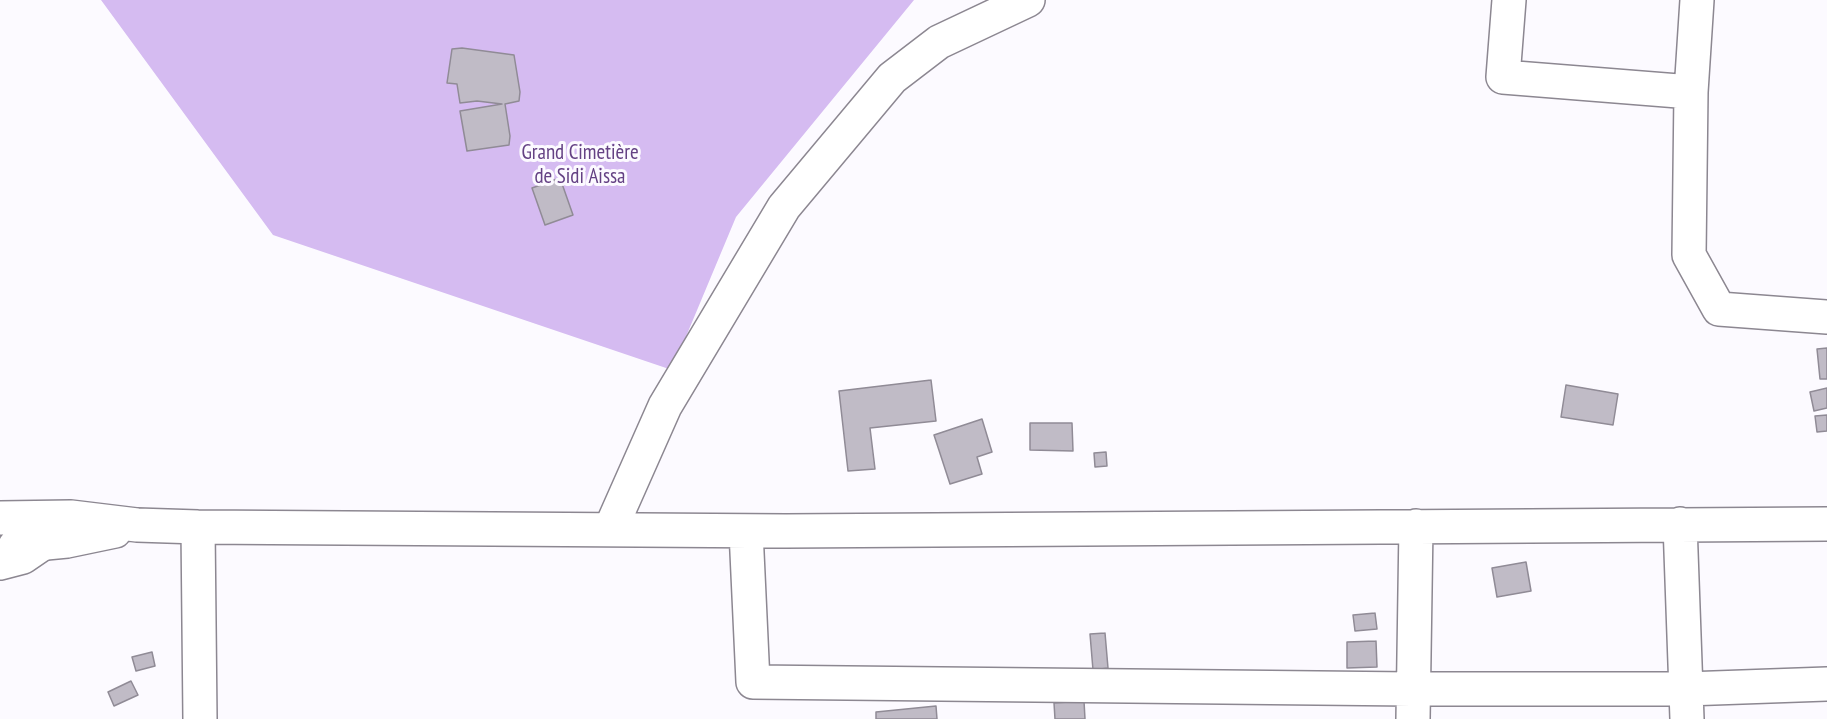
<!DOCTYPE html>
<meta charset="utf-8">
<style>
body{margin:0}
canvas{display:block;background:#fcfaff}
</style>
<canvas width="1827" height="719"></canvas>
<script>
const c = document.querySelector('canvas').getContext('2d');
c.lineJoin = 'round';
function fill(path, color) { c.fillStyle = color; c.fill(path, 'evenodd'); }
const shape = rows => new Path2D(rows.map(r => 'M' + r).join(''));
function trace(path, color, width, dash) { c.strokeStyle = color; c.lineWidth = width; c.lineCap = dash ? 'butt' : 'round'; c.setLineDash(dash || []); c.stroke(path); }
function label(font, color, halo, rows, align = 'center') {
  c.font = font + ' "PT Sans Narrow",sans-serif'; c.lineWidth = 6; c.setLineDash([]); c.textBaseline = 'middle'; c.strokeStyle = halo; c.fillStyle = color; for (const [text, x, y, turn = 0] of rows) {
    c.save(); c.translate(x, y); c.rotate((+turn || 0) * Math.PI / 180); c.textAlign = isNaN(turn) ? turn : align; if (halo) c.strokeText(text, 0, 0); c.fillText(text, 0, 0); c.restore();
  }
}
const green = shape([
 [101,0,914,0,736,217,672,370,273,235]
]);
const building = shape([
 [462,48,514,55,520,92,519,101,505,104,510,136,509,145,467,151,460,111,502,104,477,101,460,103,457,84,447,83,452,49,462,48],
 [560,178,573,215,545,225,532,188,560,178],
 [1827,348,1827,379,1820,379,1817,349,1827,348],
 [931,380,936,421,870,428,875,469,848,471,839,391,931,380],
 [1566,385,1618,394,1613,425,1561,417,1566,385],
 [1827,388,1827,408,1814,411,1810,392,1827,388],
 [1827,415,1827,431,1817,432,1815,416,1827,415],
 [982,419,992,452,977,457,982,474,950,484,934,435,982,419],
 [1030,423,1072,423,1073,451,1030,450,1030,423],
 [1106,452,1107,466,1095,467,1094,453,1106,452],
 [1526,562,1531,591,1497,597,1492,568,1526,562],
 [1375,613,1377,629,1355,631,1353,615,1375,613],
 [1105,633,1108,668,1093,670,1090,634,1105,633],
 [1376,641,1377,667,1347,668,1347,642,1376,641],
 [152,652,155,666,136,671,132,657,152,652],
 [131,681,138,695,114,706,108,692,131,681],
 [1084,701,1085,719,1055,719,1054,703,1084,701],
 [936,706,937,719,876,719,876,712,936,706]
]);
const minor = shape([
 [1509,0,1503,77,1691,92],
 [1697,0,1691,92,1689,255,1719,309,1827,317],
 [0,518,71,517,137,525,198,527,786,531,1827,524],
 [1680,524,1687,719],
 [198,527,200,719],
 [610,530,665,406,784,207,892,78,939,42,1028,0],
 [746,531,753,682,1411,689,1686,689,1827,684],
 [15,546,67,541,115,531],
 [1413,719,1416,526]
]);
const major = shape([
 [0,563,23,557,42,544]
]);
const parkNames = [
 ["Grand Cimetière",580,153],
 ["de Sidi Aissa",580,177]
];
fill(green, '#d5bbf1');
fill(building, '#c0bbc6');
trace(building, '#908b96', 1.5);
trace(minor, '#8c8791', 36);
trace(major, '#8c8791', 36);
trace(minor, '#fff', 33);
trace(major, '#fff', 33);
label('21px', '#644184', '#fcfaff', parkNames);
</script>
